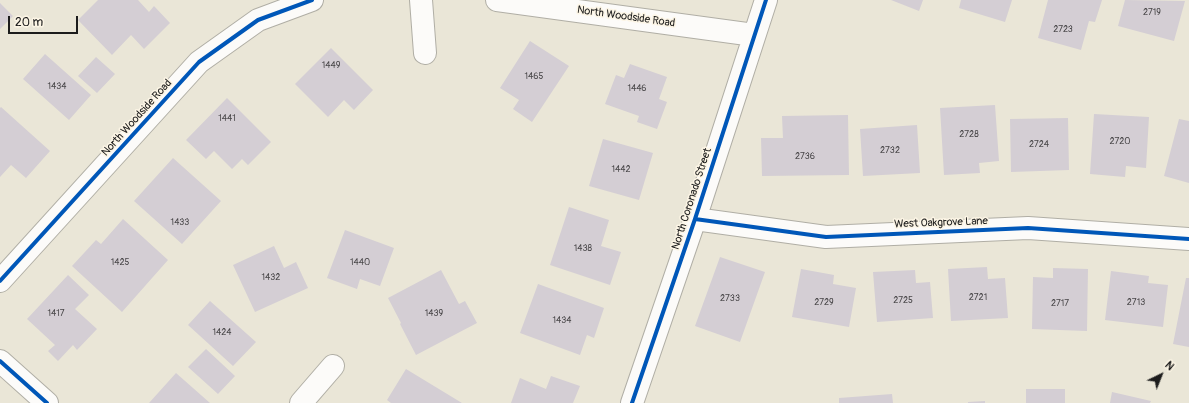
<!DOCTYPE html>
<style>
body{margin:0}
#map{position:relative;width:1189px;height:403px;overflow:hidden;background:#eae6d7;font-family:Pangolin,sans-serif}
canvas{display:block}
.north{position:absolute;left:1141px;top:355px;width:40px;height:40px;-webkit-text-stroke:3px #fcf5e5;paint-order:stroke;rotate:43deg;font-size:11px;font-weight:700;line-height:16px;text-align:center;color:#1c1c1c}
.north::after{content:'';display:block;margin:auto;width:14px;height:18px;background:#1c1c1c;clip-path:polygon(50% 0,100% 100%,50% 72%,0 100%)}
.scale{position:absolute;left:8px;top:16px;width:70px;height:18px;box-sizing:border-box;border:2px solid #1c1c1c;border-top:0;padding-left:5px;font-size:12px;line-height:14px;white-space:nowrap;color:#1c1c1c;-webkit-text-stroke:3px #fcf5e5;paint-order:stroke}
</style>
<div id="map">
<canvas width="1189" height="403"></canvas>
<div class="north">N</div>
<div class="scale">20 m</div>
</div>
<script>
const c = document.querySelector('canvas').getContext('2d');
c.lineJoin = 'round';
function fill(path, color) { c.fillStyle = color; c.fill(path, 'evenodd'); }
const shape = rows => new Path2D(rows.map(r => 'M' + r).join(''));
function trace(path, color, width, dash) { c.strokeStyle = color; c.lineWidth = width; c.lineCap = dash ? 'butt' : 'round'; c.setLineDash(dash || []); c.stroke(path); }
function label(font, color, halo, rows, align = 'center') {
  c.font = font + ' Pangolin,sans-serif'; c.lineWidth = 3; c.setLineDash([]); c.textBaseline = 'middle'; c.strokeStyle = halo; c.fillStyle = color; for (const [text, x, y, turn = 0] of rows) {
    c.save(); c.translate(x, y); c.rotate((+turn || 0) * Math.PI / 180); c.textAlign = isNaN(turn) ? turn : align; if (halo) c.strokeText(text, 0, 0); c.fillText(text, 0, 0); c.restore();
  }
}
const building = shape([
 [98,0,138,0,149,12,154,6,170,23,144,49,131,35,112,55,78,20],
 [891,0,923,0,919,11],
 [961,0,1012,0,1005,22,959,8],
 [1048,0,1102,0,1095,22,1089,21,1081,50,1038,38],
 [1125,0,1185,1,1174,41,1118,26],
 [0,3,13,16,0,29],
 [530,41,569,66,532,122,513,109,519,100,500,88],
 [331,48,373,90,354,110,344,100,328,117,295,84],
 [45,54,91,95,69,120,23,79],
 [96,57,115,74,97,93,78,76],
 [630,64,667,77,659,99,667,102,657,129,637,122,639,116,605,104,616,75,624,78],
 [227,98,271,142,248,165,242,159,232,169,214,151,206,159,186,140],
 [995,105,999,161,979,163,980,173,944,175,940,108],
 [1,107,50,151,26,178,11,165,0,177,0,108],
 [1094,114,1149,117,1146,168,1126,166,1125,177,1090,174],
 [848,115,849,175,762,176,761,138,783,138,782,116],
 [1068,118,1069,170,1011,172,1010,119],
 [1179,119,1189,121,1189,183,1164,176],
 [917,125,920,173,863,176,860,129],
 [603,139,653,153,639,200,589,186],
 [173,158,221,201,182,244,134,201],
 [569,207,609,220,601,246,621,252,610,285,550,265],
 [123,219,168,260,122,312,72,266,96,240,101,244],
 [345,230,394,248,380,286,360,279,357,289,327,278],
 [274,246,284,268,296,262,308,288,255,312,233,265],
 [720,257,765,272,740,342,695,326],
 [987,267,988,279,1005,278,1008,318,951,321,948,269],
 [1053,268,1088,269,1087,331,1032,329,1033,277,1053,278],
 [801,269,834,275,833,284,856,288,849,327,792,317],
 [441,270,459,304,465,301,477,323,416,355,400,324,401,323,388,298],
 [915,270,916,283,930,282,933,318,877,322,873,272],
 [1111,271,1149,276,1148,283,1168,285,1163,327,1105,320],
 [68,275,89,295,75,309,97,329,77,350,73,345,58,361,48,351,55,345,27,319],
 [1186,278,1189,278,1189,347,1173,344],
 [538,284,604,308,594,338,587,335,580,355,520,333],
 [210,301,256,342,233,366,188,325],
 [206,349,235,376,218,394,188,367],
 [406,369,462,403,391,403,387,400],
 [176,373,210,403,149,403],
 [551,376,580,386,573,403,511,403,520,378,546,389],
 [1026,389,1065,389,1065,403,1026,403],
 [1112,392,1151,401,1150,403,1110,403],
 [892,394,893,403,839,403,839,398],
 [985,401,985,403,968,403,968,402]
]);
const minor = shape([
 [421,0,425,53],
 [497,0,754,35],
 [695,219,826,237,1028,228,1189,239],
 [0,281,199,62,258,20,312,0],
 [301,403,333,366],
 [632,403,695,219,766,0]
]);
const tertiary = shape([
 [0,361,47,403]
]);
const cycleway = shape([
 [695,219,826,237,1028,228,1189,239],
 [0,281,199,62,258,20,312,0],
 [0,361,47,403],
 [632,403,695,219,766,0]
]);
const numberNames = [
 ["2719",1152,13],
 ["2723",1063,30],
 ["1449",331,66],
 ["1465",534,77],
 ["1434",57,87],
 ["1446",637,89],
 ["1441",227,119],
 ["2728",969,135],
 ["2720",1120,142],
 ["2724",1039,145],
 ["2732",890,151],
 ["2736",805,157],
 ["1442",621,170],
 ["1433",180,223],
 ["1438",583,249],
 ["1425",120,263],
 ["1440",360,263],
 ["1432",271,278],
 ["2721",978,298],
 ["2733",730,299],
 ["2725",903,301],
 ["2729",824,303],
 ["2713",1136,303],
 ["2717",1060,304],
 ["1417",56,314],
 ["1439",434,314],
 ["1434",562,321],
 ["1424",222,333]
];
const streetNames = [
 ["North Woodside Road",626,17,8],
 ["North Woodside Road",137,118,-48],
 ["North Coronado Street",692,199,-72],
 ["West Oakgrove Lane",941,223,-2]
];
fill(building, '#d4ced4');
trace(minor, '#b0aea5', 24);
trace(tertiary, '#b0aea5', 24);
trace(minor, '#fcfbf9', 22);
trace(tertiary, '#fcfbf9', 22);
trace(cycleway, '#0057b8', 4);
label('9px', '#4a484a', null, numberNames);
label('11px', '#1c1c1c', '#fcf5e5', streetNames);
</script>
